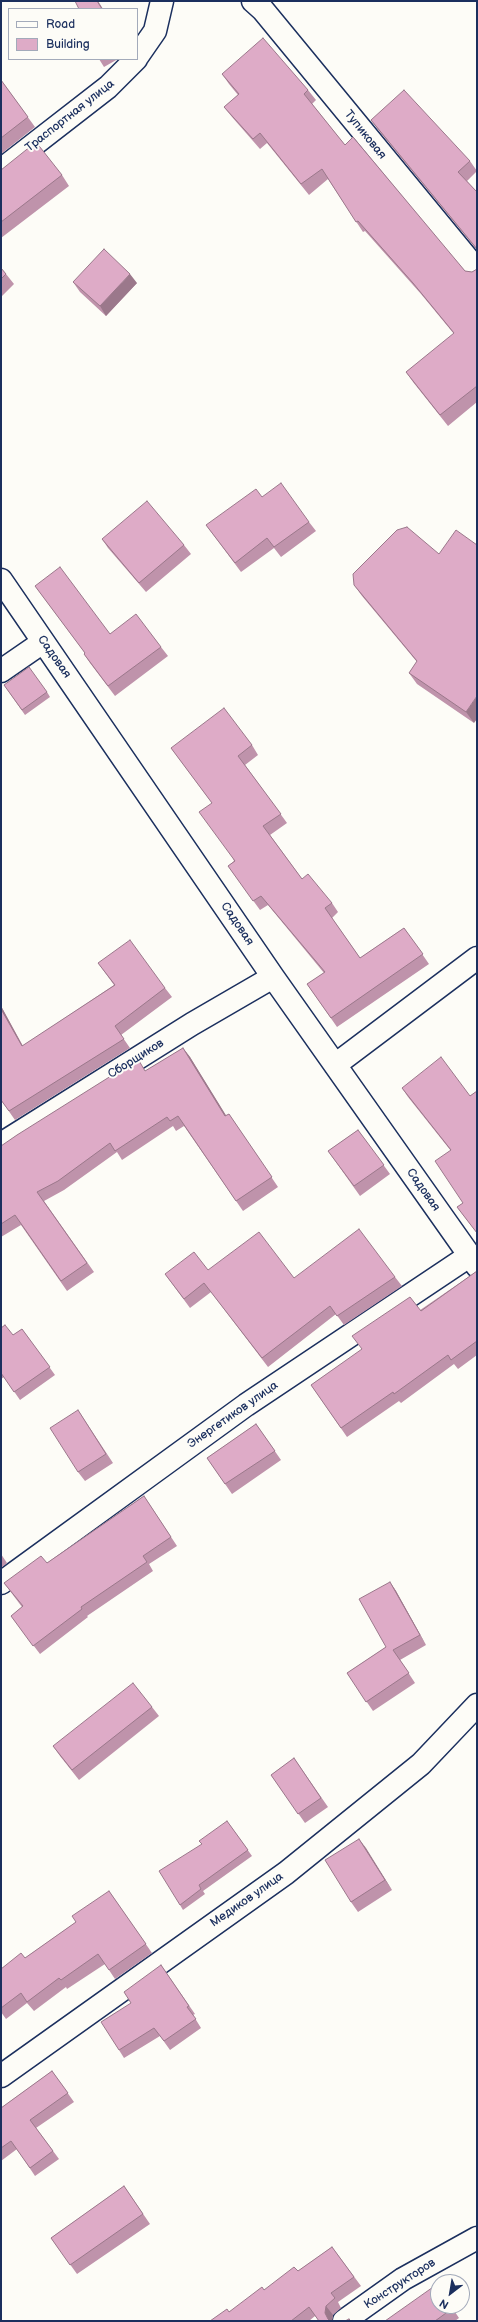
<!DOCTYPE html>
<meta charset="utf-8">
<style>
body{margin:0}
#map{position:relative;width:478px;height:2322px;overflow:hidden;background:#fdfcf7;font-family:"Balsamiq Sans",sans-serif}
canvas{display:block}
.frame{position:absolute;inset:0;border:2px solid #1b2f5e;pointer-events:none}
.legend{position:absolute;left:8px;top:8px;width:130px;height:52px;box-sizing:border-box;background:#fdfcf7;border:1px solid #a3aaba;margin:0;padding:5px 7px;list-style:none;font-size:12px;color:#1b2f5e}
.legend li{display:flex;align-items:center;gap:8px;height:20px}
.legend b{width:20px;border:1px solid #a3aaba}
.north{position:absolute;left:430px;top:2274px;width:40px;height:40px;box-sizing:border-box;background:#fdfcf7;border:1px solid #a3aaba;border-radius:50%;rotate:211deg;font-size:11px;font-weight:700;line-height:16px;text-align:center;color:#1b2f5e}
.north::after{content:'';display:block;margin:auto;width:14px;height:18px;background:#1b2f5e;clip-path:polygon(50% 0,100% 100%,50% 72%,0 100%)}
</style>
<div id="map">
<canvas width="478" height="2322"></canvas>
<div class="frame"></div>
<ul class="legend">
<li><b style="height:5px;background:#fdfcf7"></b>Road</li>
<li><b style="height:11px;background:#deabc7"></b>Building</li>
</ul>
<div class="north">N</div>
</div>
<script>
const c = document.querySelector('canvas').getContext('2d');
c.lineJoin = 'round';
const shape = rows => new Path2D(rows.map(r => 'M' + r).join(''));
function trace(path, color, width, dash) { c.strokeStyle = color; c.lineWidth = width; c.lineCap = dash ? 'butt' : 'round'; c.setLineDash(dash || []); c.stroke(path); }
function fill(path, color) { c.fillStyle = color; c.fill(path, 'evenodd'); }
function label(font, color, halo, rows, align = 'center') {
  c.font = font + ' "Balsamiq Sans",sans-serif'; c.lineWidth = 4; c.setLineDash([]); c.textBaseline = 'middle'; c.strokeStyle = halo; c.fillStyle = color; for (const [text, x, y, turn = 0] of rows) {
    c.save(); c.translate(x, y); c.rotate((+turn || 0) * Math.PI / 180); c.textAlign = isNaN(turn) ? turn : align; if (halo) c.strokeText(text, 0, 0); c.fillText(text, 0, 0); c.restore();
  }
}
const minor = shape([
 [253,1,263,10,477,270],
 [137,57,155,31,162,1],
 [1,170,108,87,136,59],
 [1,580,273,977,477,1266],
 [1,671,43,642],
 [335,1065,477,958],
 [1,1144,192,1024,273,977],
 [1,1583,246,1405,469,1256],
 [1,2076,286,1873,421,1764,477,1705],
 [344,2321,403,2279,477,2238]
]);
const wall = shape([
 [99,59,118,59,104,67],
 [222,74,308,90,316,100,312,104,345,145,465,271,472,272,477,269,477,402,448,426,413,382,406,372,454,334,421,294,365,231,363,232,328,179,309,195,267,143,260,149,232,117,224,107,238,95,229,84],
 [1,80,35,127,1,154],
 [371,120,470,161,477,171,467,181,477,192,477,250,379,131],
 [1,170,62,175,69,186,1,238],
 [1,268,6,274,14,284,1,297],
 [73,282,137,283,106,316,80,292],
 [309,522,316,531,281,557,274,548,241,572,206,525],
 [397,530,474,723,417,684,409,673,417,662,362,596,354,585],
 [102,539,184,545,191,554,146,592,108,548],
 [35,586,110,634,161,647,168,656,115,696,90,663,84,654,85,653],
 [4,685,47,692,50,697,25,715],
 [252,745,258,755,245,765,287,823,270,835,302,879,332,903,338,912,332,918,360,958,404,928,429,964,337,1027,307,984,324,973,268,905,260,910,228,866,234,861,212,803,171,748],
 [98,963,165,988,172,997,121,1035,130,1048,15,1120,1,1100,1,1006,23,1046,114,985],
 [183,1048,190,1057,226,1116,229,1114,278,1187,243,1211,184,1126,176,1131,173,1126,122,1160,117,1152,64,1190,44,1201,94,1272,67,1291,21,1225,1,1237,1,1147,146,1071],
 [402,1088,470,1096,477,1091,477,1233,457,1207,463,1203,451,1151,408,1097],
 [358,1130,390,1174,360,1196,328,1151],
 [208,1270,294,1278,395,1277,402,1286,344,1325,336,1314,268,1367,211,1292,190,1308,165,1274],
 [477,1271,477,1355,458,1369,454,1364,401,1403,399,1401,347,1437,311,1385],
 [1,1328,13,1335,22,1329,55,1375,20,1400,4,1377,1,1379],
 [78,1410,113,1463,85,1481,78,1472],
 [256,1424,281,1460,232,1494,207,1458],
 [144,1496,177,1546,149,1564,153,1571,87,1616,88,1617,40,1654,11,1616,22,1607,4,1583,47,1563],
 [1,1554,7,1563,1,1568],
 [390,1582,396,1591,426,1645,400,1660,415,1683,373,1711,347,1673,386,1647],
 [152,1707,159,1716,79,1780,60,1756,53,1746],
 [294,1758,328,1807,305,1823,271,1775],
 [227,1821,252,1856,203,1891,205,1894,183,1910,180,1905,202,1844],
 [359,1839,392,1890,358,1912,351,1902],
 [109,1891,152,1953,115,1979,105,1964,67,1989,66,1987,34,2011,27,2003,6,2019,1,2012,1,1969,25,1958,76,1922],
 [161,1965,195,2014,193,2015,201,2028,170,2050,160,2036,124,2058,119,2050,131,2003],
 [52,2071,74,2102,36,2128,59,2159,35,2176,17,2149,1,2161,1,2108],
 [124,2186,150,2224,77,2274,51,2238],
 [332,2247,361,2286,338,2302,341,2308,333,2315,332,2321,319,2321,315,2316,309,2321,210,2321,229,2312,264,2290,298,2271],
 [451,2306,459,2318,455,2321,385,2321]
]);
const shadedWall = shape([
 [97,1,98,1,103,9,102,9],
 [130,274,137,283,106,316,100,306],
 [477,696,477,719,474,723,466,712],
 [1,1006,28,1056,22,1046,1,1009],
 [183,1048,190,1057,232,1125,225,1116],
 [390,1582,396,1591,426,1645,420,1635],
 [359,1839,366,1848,392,1890,385,1880],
 [326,2306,333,2315,332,2321,329,2321,325,2313]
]);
const building = shape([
 [75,1,97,1,102,9,79,9,75,1],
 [263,38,308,90,304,94,345,145,353,137,465,271,472,272,477,269,477,386,440,415,406,372,454,333,413,283,358,221,356,222,322,169,301,184,260,133,253,139,224,107,239,94,222,74,263,38],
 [1,80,28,117,1,138,1,80],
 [404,90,470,161,458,172,477,192,477,249,371,120,404,90],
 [36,142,62,175,1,222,1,170,36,142],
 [104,249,130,274,100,306,73,282,104,249],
 [1,268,6,274,1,279,1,268],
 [281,483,309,522,274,547,267,538,235,563,206,525,256,489,262,497,281,483],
 [147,501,184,545,139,583,102,539,147,501],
 [407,527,439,554,456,530,477,545,477,696,466,712,409,673,417,661,354,585,353,574,397,530,407,527],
 [60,567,110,634,136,614,161,647,108,686,84,654,85,653,35,586,60,567],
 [29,667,47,692,22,710,4,685,29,667],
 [224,708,252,745,238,756,281,814,263,826,302,879,308,874,332,903,325,908,360,958,404,928,423,954,331,1018,307,984,325,972,261,896,253,901,228,866,235,861,199,812,212,803,171,748,224,708],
 [130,940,165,988,115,1026,124,1039,9,1111,1,1100,1,1009,22,1046,115,985,98,963,130,940],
 [183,1048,225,1116,229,1114,272,1177,236,1201,178,1116,170,1121,167,1117,115,1151,110,1143,58,1181,37,1192,87,1263,61,1281,15,1215,1,1224,1,1146,17,1135,138,1059,145,1071,183,1048],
 [441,1057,470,1096,477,1091,477,1233,457,1207,463,1203,435,1161,451,1150,402,1088,441,1057],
 [358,1130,384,1165,354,1186,328,1151,358,1130],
 [359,1229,395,1277,337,1316,330,1306,262,1358,204,1283,184,1299,165,1274,194,1252,208,1270,259,1232,294,1278,359,1229],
 [477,1271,477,1341,451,1360,448,1355,394,1394,393,1392,341,1428,311,1385,362,1349,352,1336,410,1297,421,1311,477,1271],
 [5,1325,13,1335,22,1329,50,1367,14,1392,1,1373,1,1328,5,1325],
 [78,1410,106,1454,78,1472,50,1428,78,1410],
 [256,1424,275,1451,225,1484,207,1458,256,1424],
 [144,1496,171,1537,143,1556,147,1562,81,1607,82,1609,33,1646,11,1616,23,1606,4,1583,41,1556,47,1563,144,1496],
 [390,1582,420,1635,393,1650,409,1673,366,1702,347,1673,386,1647,359,1599,390,1582],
 [133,1683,152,1707,72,1770,53,1746,133,1683],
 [294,1758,321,1798,298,1814,271,1775,294,1758],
 [227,1821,248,1850,199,1885,201,1889,180,1905,159,1871,202,1844,199,1841,227,1821],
 [359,1839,385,1880,351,1902,325,1860,359,1839],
 [109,1891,146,1944,109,1970,98,1954,61,1980,59,1978,27,2002,21,1993,1,2008,1,1969,21,1953,25,1958,76,1922,72,1916,109,1891],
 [161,1965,189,2006,187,2007,196,2019,164,2041,154,2028,119,2050,101,2022,131,2003,124,1992,161,1965],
 [52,2071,68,2093,30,2120,53,2151,30,2168,11,2141,1,2148,1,2108,52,2071],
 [124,2186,143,2214,70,2265,51,2238,124,2186],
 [332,2247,354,2277,331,2293,335,2298,326,2306,325,2313,328,2319,330,2321,319,2321,309,2307,291,2321,210,2321,227,2309,229,2312,262,2287,264,2290,294,2267,298,2271,332,2247],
 [436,2285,438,2287,438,2306,451,2306,453,2308,435,2321,385,2321,436,2285],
 [349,2319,351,2321,345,2321,349,2319]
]);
const streetNames = [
 ["Траспортная улица",70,116,-38],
 ["Тупиковая",365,135,51],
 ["Садовая",54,657,55],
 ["Садовая",237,924,56],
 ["Сборщиков",136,1059,-32],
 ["Садовая",423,1190,55],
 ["Энергетиков улица",233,1415,-35],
 ["Медиков улица",247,1900,-35],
 ["Конструкторов",400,2284,-33]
];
trace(minor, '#1b2f5e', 25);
trace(minor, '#fdfcf7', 22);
fill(wall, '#bf93ab');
fill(shadedWall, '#9b788b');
fill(building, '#deabc7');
trace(building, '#9b788b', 1);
label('12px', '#1b2f5e', '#fdfcf7', streetNames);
</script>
